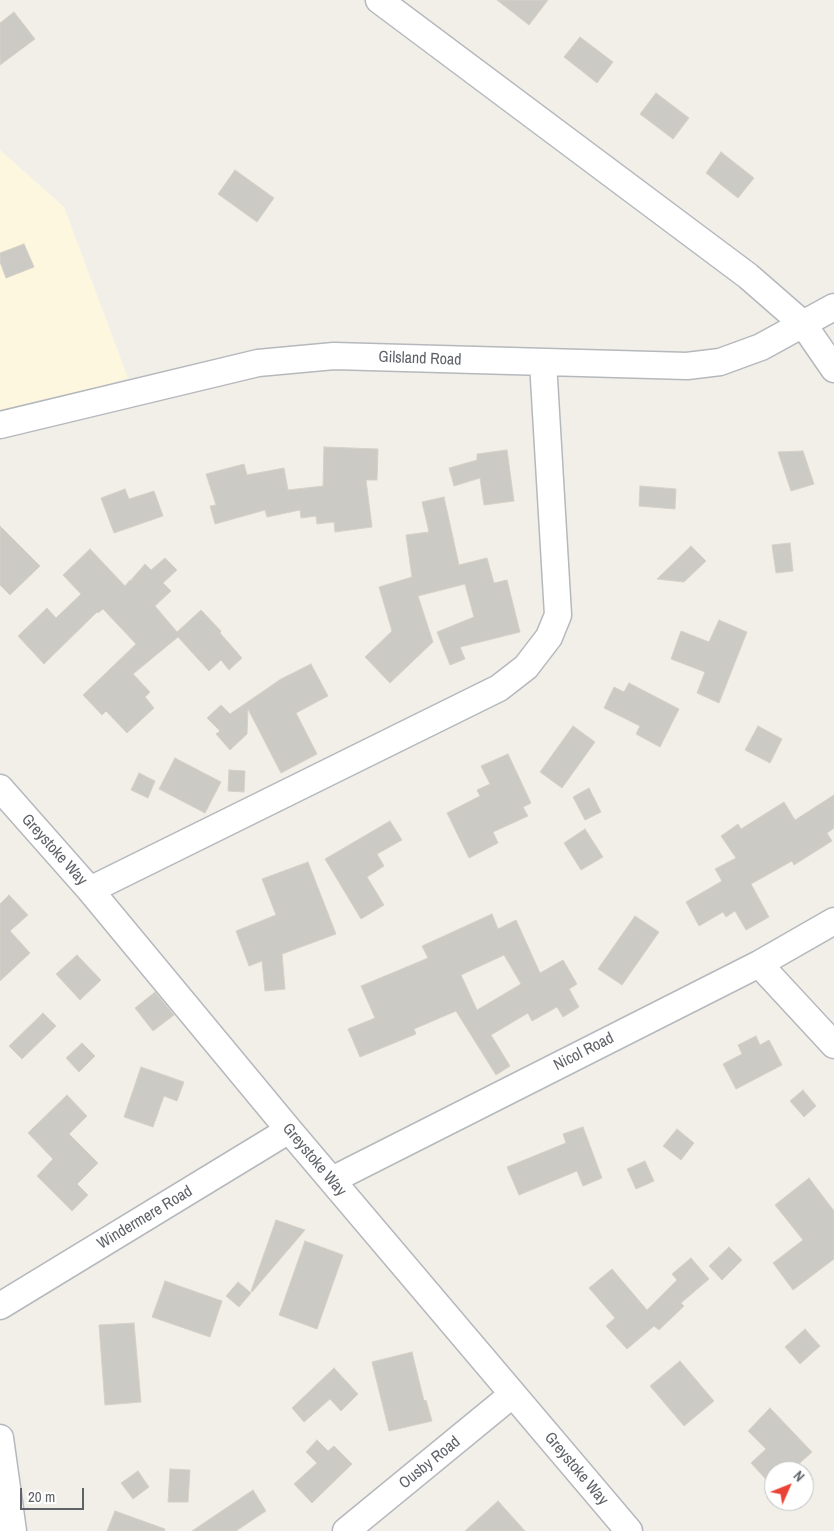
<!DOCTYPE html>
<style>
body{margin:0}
#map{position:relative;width:834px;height:1531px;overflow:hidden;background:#f1efe8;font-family:"Archivo Narrow",sans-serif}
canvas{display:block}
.north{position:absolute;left:764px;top:1461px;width:50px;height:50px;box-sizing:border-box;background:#fff;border:1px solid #bfc1c3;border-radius:50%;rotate:46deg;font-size:14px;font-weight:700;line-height:20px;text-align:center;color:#5f6368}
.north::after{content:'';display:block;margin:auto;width:18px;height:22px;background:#ea4335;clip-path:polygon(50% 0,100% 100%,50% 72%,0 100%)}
.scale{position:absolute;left:20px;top:1488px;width:64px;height:22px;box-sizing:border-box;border:2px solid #5f6368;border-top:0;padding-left:6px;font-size:15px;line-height:18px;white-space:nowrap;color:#5f6368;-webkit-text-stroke:4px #fff;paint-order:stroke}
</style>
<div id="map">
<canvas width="834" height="1531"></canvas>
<div class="north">N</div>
<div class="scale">20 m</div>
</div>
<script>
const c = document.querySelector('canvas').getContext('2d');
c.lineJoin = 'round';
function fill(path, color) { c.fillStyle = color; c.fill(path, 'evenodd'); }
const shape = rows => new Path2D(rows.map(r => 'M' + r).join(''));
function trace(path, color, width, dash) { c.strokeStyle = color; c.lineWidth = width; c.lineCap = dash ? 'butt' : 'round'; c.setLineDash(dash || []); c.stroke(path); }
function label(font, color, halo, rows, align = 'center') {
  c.font = font + ' "Archivo Narrow",sans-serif'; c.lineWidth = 4; c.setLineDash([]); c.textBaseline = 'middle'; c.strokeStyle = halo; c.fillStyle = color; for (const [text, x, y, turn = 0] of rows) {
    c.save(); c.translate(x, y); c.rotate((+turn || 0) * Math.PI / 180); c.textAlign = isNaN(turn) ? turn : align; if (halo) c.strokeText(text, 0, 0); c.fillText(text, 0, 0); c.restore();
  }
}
const commercial = shape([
 [0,150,64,207,128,378,0,417]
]);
const building = shape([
 [497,0,548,0,529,25,497,0],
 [14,12,35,39,0,65,0,23,14,12],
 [580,37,613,62,597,83,564,57,580,37],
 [656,93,689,118,673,139,640,114,656,93],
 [721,152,754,178,738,198,706,173,721,152],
 [235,170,274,198,257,222,218,194,235,170],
 [24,244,34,267,6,278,0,262,0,253,24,244],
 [324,447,378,449,377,480,366,480,372,527,335,532,334,522,317,524,316,516,301,518,300,510,267,517,265,510,215,524,210,506,216,505,206,474,244,464,247,475,284,468,288,490,323,486,324,447],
 [507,450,514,501,484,505,480,478,454,486,449,468,477,460,477,454,507,450],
 [803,451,814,484,791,491,778,452,803,451],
 [640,486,676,489,675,509,639,506,640,486],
 [125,489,129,499,154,491,163,516,114,533,101,498,125,489],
 [444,497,459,565,487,558,494,583,507,580,520,632,460,647,465,659,450,665,437,632,474,617,465,584,418,596,433,642,390,683,365,657,392,631,379,587,412,577,406,535,429,532,422,502,444,497],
 [0,526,40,566,10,595,0,585,0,526],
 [790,543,793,571,776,573,772,545,790,543],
 [691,546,706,561,684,582,657,579,691,546],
 [90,549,125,586,130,580,132,582,131,580,145,564,151,570,165,558,177,570,163,583,171,591,155,606,177,632,201,610,221,631,220,633,242,658,229,670,221,660,209,671,178,637,133,674,150,692,145,697,154,708,127,733,106,711,102,715,83,695,136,644,103,609,98,613,97,612,44,664,18,636,47,608,56,618,81,594,63,575,90,549],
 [719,620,747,632,719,703,697,693,705,672,671,659,681,631,709,642,719,620],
 [311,664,328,696,296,713,317,754,281,773,248,709,247,734,230,750,216,734,220,731,207,718,221,705,230,714,281,679,311,664],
 [629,683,679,709,660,747,636,734,640,726,604,708,614,687,624,692,629,683],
 [573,726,595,742,562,788,540,772,573,726],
 [758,726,782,739,770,763,745,750,758,726],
 [508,754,531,803,523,807,528,816,493,832,498,843,469,858,447,813,480,796,477,790,490,784,481,766,508,754],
 [175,758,221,782,205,813,159,789,175,758],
 [229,770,245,771,244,792,228,791,229,770],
 [139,773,155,781,148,798,131,790,139,773],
 [589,788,601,812,585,820,573,797,589,788],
 [834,795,834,828,827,833,832,841,794,865,792,861,751,884,769,917,746,930,735,911,726,917,723,912,699,926,686,902,722,881,715,869,736,858,721,836,738,824,741,829,784,802,795,820,834,795],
 [390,821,402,840,377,854,384,866,367,877,384,905,361,919,325,859,390,821],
 [585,829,603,857,581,870,564,843,585,829],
 [308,862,336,934,282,954,285,989,265,991,262,961,249,966,236,931,276,915,262,879,308,862],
 [9,895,28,915,10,931,30,953,0,981,0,904,9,895],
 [492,914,498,929,516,920,540,973,563,960,577,984,569,989,579,1007,563,1017,557,1007,532,1021,528,1013,491,1035,510,1066,496,1075,456,1011,414,1029,416,1034,360,1057,348,1029,375,1018,361,986,428,958,422,946,492,914],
 [504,955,521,984,477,1010,461,975,504,955],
 [635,916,659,932,622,985,598,969,635,916],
 [77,955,101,980,80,1000,56,974,77,955],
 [155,992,174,1015,153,1031,135,1008,155,992],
 [43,1013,56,1026,22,1059,9,1046,43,1013],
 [756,1036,760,1045,769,1040,782,1065,736,1089,723,1064,742,1054,738,1045,756,1036],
 [82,1043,95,1056,79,1072,66,1058,82,1043],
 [141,1067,184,1082,177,1101,164,1096,153,1127,124,1117,141,1067],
 [803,1090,816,1106,804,1117,790,1101,803,1090],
 [67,1095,87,1116,69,1134,98,1163,77,1184,88,1195,72,1211,37,1176,53,1159,28,1133,67,1095],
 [583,1127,602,1178,583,1186,577,1171,519,1195,507,1167,566,1143,563,1134,583,1127],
 [677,1129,694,1143,681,1160,663,1146,677,1129],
 [645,1161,654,1181,636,1189,627,1169,645,1161],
 [809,1178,834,1211,834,1259,793,1290,773,1263,803,1240,775,1205,809,1178],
 [276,1220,305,1230,252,1292,251,1291,276,1220],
 [305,1241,343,1255,317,1329,279,1315,305,1241],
 [729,1247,742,1260,722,1280,709,1266,729,1247],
 [691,1258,709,1279,681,1303,684,1306,659,1330,654,1326,627,1349,606,1326,615,1318,589,1288,612,1269,647,1310,677,1280,672,1274,691,1258],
 [165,1281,222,1301,210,1337,152,1317,165,1281],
 [238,1282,251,1293,239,1307,226,1296,238,1282],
 [134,1323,141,1402,105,1405,99,1325,134,1323],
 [805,1329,820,1346,800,1364,785,1347,805,1329],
 [412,1352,424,1401,426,1400,432,1421,389,1431,372,1362,412,1352],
 [680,1361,714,1401,684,1426,650,1386,680,1361],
 [334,1368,358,1394,341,1411,330,1399,304,1422,292,1408,334,1368],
 [770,1408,812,1452,791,1471,774,1471,774,1488,751,1463,766,1449,748,1431,770,1408],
 [317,1440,328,1451,334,1446,352,1464,312,1503,294,1484,317,1463,306,1452,317,1440],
 [170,1469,190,1470,188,1502,168,1502,170,1469],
 [138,1471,149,1487,133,1499,121,1483,138,1471],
 [253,1490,266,1511,236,1531,192,1531,253,1490],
 [498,1501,525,1531,465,1531,498,1501],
 [115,1511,165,1529,164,1531,107,1531,115,1511]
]);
const minor = shape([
 [379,0,748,276,803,324,834,369],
 [0,425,258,363,334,356,687,366,720,362,761,347,834,307],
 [0,788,90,890,289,1130,629,1531],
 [90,890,499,688,526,667,549,637,558,615,543,362],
 [759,964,834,1045],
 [332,1180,759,964,834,921],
 [0,1306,289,1130],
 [0,1438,13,1531],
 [346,1531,513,1394]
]);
const streetNames = [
 ["Gilsland Road",420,359,2],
 ["Greystoke Way",54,850,48],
 ["Nicol Road",584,1052,-27],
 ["Greystoke Way",314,1160,50],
 ["Windermere Road",145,1218,-31],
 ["Ousby Road",430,1463,-39],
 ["Greystoke Way",576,1469,50]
];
fill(commercial, '#fef7e0');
fill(building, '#cccac5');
trace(building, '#d6d1c6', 1);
trace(minor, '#b5b8bc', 29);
trace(minor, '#fff', 26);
label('16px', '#5f6368', '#fff', streetNames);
</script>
